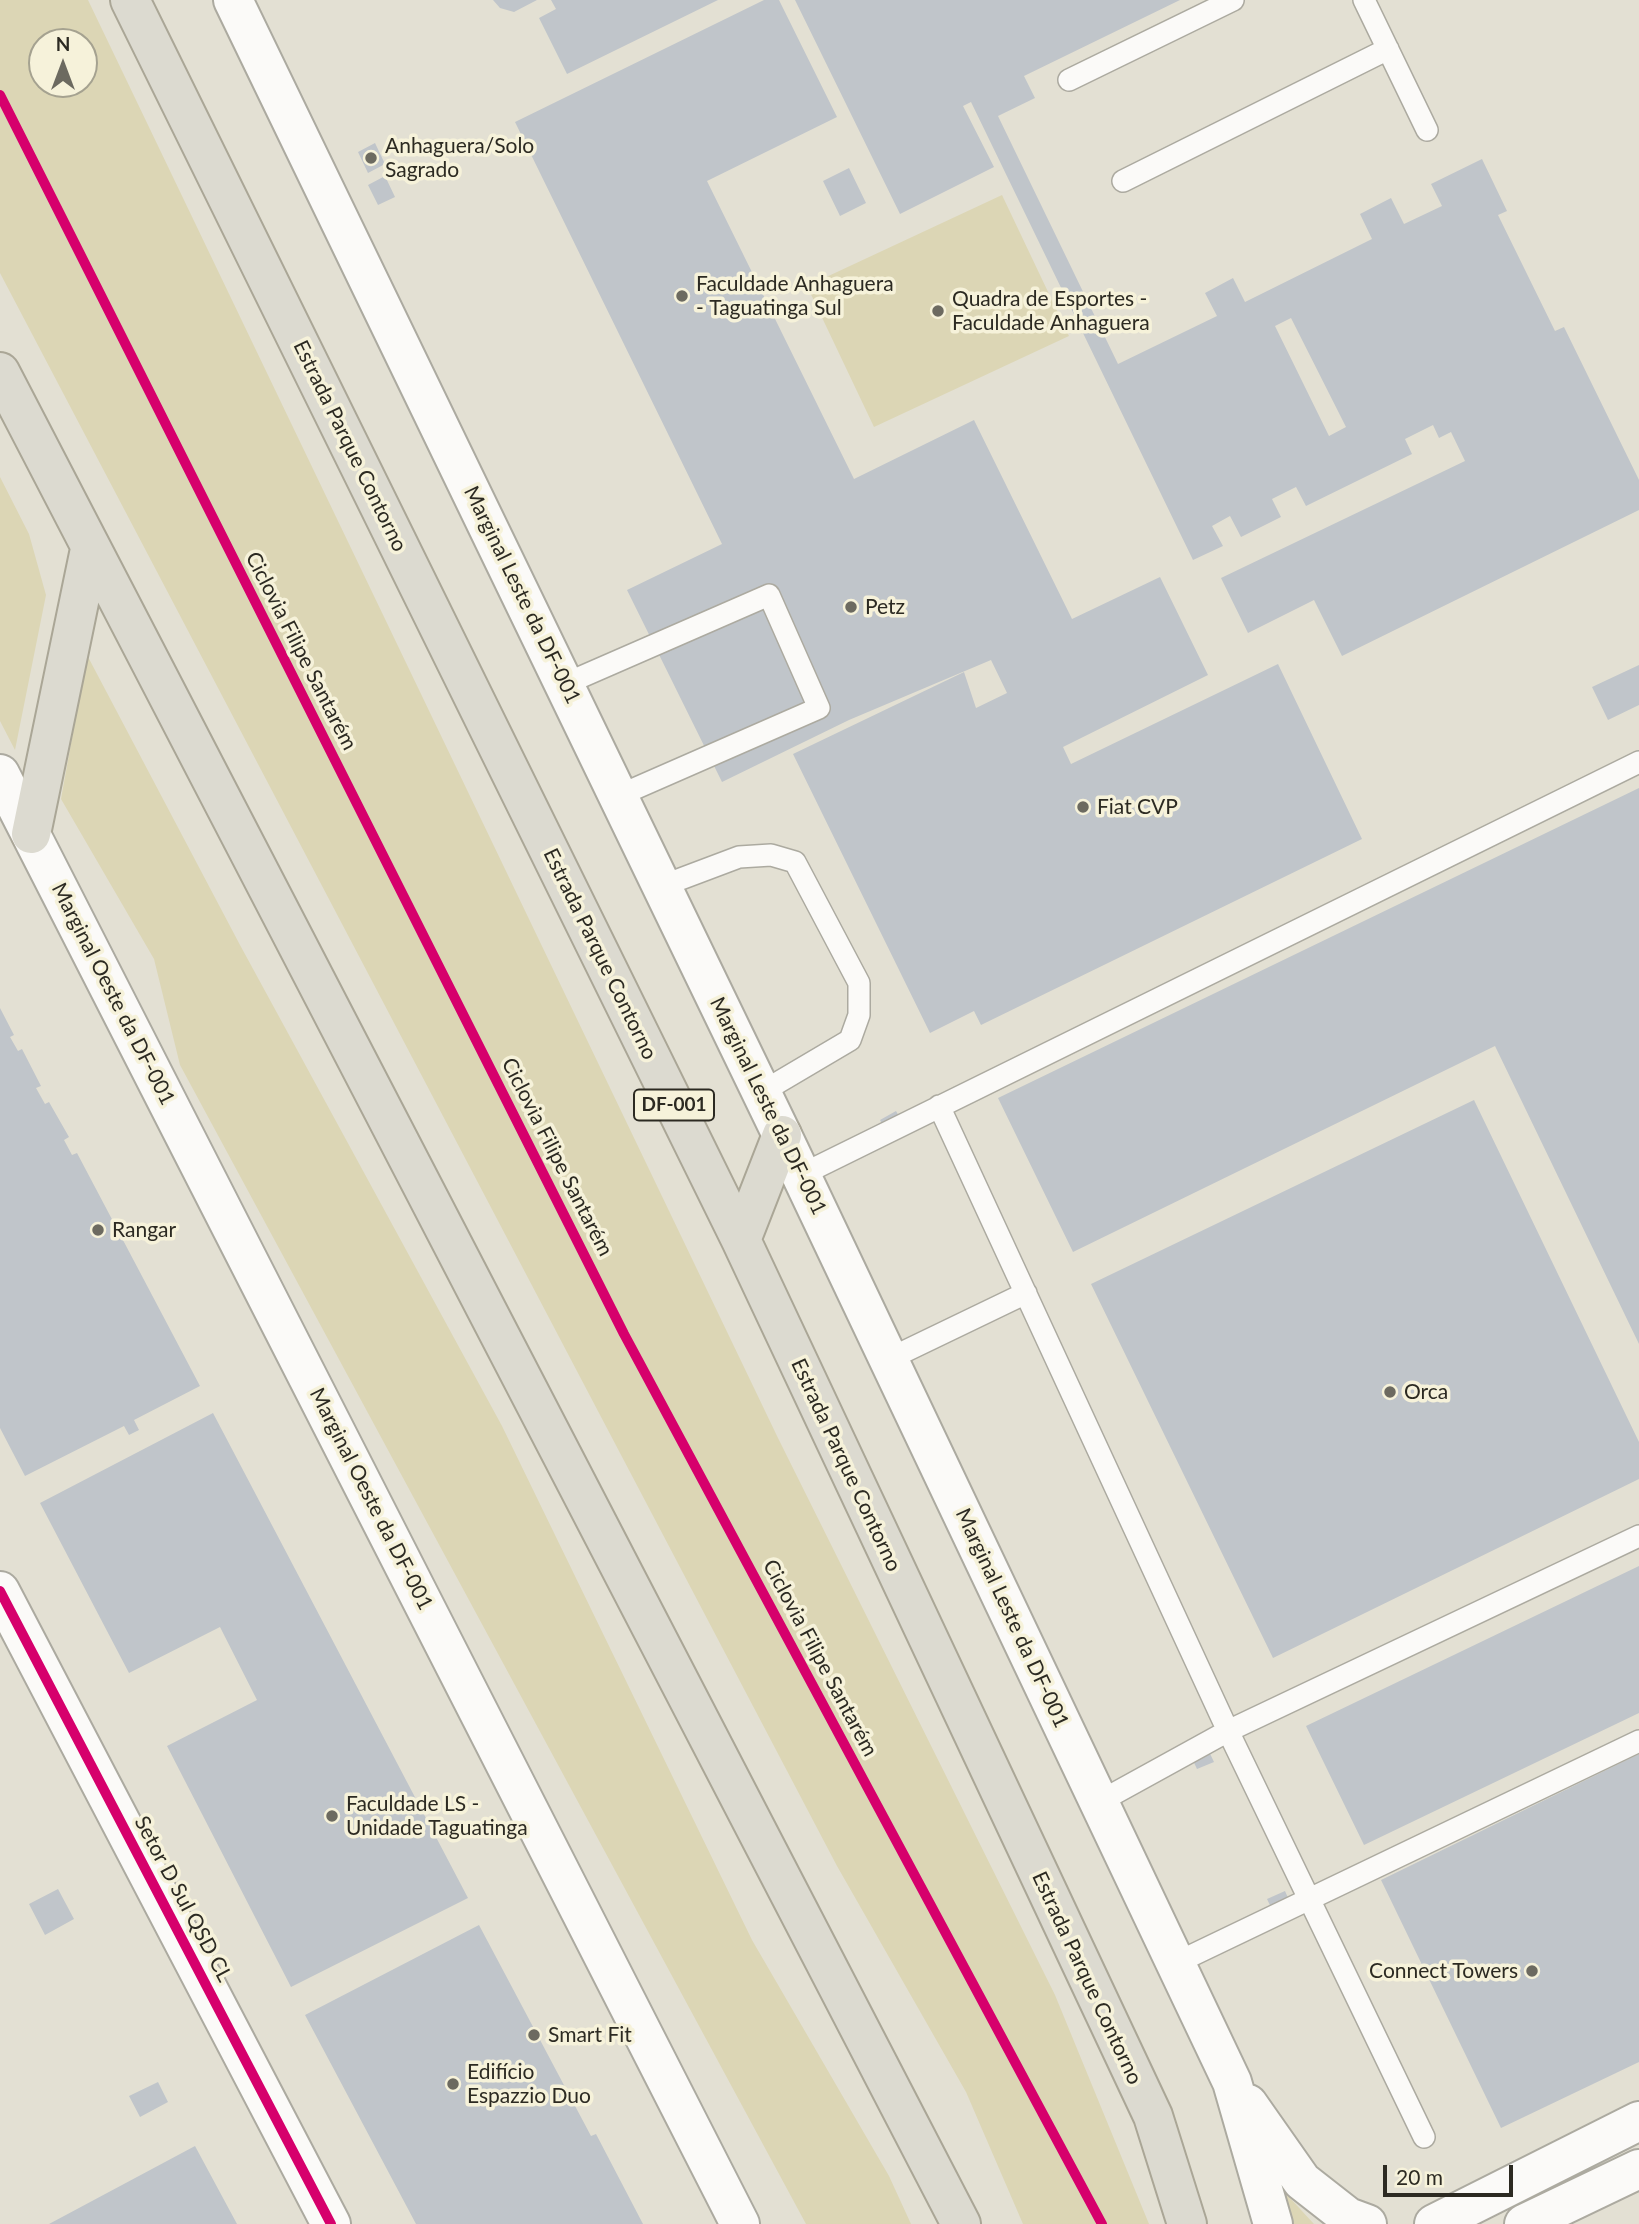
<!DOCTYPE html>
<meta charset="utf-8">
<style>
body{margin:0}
#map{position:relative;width:1639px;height:2224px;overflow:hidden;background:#e3e0d3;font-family:Lato,sans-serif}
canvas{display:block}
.north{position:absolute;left:28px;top:28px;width:70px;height:70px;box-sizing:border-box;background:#f6f2da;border:2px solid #a5a290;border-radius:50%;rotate:0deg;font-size:19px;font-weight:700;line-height:28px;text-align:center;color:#2c2a22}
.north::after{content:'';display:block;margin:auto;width:24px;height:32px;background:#6c6a60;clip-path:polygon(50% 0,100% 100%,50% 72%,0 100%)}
.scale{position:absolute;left:1383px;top:2165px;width:130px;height:32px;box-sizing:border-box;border:4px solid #2c2a22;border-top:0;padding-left:9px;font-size:21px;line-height:24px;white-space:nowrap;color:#2c2a22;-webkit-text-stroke:5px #f6f2da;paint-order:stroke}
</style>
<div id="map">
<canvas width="1639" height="2224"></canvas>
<div class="north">N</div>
<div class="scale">20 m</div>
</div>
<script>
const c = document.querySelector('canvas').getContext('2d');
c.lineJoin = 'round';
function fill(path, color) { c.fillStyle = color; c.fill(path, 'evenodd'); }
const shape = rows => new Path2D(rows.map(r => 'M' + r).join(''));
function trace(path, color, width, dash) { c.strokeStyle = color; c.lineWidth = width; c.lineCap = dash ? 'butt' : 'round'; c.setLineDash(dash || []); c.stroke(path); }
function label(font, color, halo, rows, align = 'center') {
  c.font = font + ' Lato,sans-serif'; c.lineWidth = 7; c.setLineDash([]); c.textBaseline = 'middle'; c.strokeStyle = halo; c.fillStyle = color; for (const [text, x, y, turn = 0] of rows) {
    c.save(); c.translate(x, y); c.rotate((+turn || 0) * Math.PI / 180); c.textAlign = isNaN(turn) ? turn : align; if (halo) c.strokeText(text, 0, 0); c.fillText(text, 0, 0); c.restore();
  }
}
const green = shape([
 [0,0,88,0,778,1438,1055,1995,1149,2224,1023,2224,966,2092,837,1866,0,273],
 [42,42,84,42,84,84,42,84],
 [1002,195,1069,336,874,427,807,286],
 [0,477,29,534,46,595,15,750,0,721],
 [87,655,240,945,502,1426,752,1940,889,2176,911,2224,806,2224,180,1065,154,959,61,799],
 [1277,2184,1314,2224,1288,2224]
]);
const building = shape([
 [493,0,537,0,514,12,500,8],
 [551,0,718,0,567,74,539,18,556,9],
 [764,0,779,0,837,117,707,181,854,479,974,420,1072,619,1160,577,1208,675,1063,747,1071,764,1278,664,1362,839,981,1025,974,1011,930,1033,793,754,964,672,976,708,1007,693,991,660,849,720,722,782,627,590,722,544,515,122],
 [795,0,1180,0,1024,76,1035,98,998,116,1118,364,1217,316,1205,293,1233,278,1245,302,1372,239,1360,214,1391,198,1404,224,1442,206,1431,184,1482,159,1507,211,1498,215,1555,331,1564,327,1639,480,1639,510,1342,656,1314,600,1248,633,1221,578,1465,461,1451,432,1439,438,1433,425,1405,439,1412,454,1306,506,1296,487,1272,499,1281,517,1241,537,1230,516,1212,526,1223,546,1193,560,971,102,963,106,994,167,900,214],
 [1291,318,1346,427,1329,436,1275,326],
 [375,143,385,164,368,173,358,152],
 [849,168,866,203,840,216,823,181],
 [385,176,395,197,378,205,368,185],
 [1639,665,1639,705,1608,720,1592,687],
 [1639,788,1639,1344,1495,1046,1073,1252,998,1098],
 [0,1008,14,1035,10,1037,18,1051,22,1049,41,1086,36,1088,45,1104,49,1102,69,1137,64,1140,72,1155,77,1153,200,1386,134,1420,139,1430,129,1435,124,1426,25,1476,0,1428],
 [1474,1100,1639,1442,1639,1479,1273,1658,1091,1284],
 [896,1111,909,1133,891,1142,880,1120],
 [213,1413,468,1898,291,1987,167,1746,257,1700,220,1627,129,1673,40,1503],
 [1639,1566,1639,1713,1364,1845,1306,1726],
 [1203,1739,1214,1762,1197,1769,1186,1746],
 [1639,1754,1639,2062,1501,2128,1381,1880],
 [58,1889,74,1919,45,1935,29,1904],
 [1285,1891,1295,1914,1278,1922,1267,1899],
 [479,1925,591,2136,596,2134,643,2224,416,2224,305,2015],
 [158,2082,168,2102,140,2117,129,2096],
 [195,2146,237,2224,49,2224]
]);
const lane = shape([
 [1364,0,1427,130],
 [1069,80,1233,0],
 [1123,181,1388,49],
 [565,684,769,595,819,708,618,796],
 [662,886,739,857,771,855,795,862,859,983,859,1015,850,1040,762,1092],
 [939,1106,1228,1731,1424,2137],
 [801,1175,1639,762],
 [889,1359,1026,1293],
 [1099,1802,1228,1731,1639,1536],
 [1176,1963,1639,1741]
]);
const street = shape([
 [0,1591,331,2224]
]);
const secondary = shape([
 [233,0,782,1135,1232,2082,1273,2224],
 [0,774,740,2224],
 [1248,2104,1302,2181,1348,2217,1367,2224],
 [1434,2224,1639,2121],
 [1524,2224,1639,2169]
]);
const highway = shape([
 [130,0,741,1240,1153,2116,1187,2224],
 [0,372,961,2224],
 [31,834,90,549],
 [741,1240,782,1135]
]);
const cycleway = shape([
 [0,95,624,1334,1102,2224],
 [0,1591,331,2224]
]);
const markers = [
 [371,158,7,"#6c6a60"],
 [682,296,7,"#6c6a60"],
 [938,311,7,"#6c6a60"],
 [851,607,7,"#6c6a60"],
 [1083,807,7,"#6c6a60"],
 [98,1230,7,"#6c6a60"],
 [1390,1392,7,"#6c6a60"],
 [332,1816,7,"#6c6a60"],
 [1532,1971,7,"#6c6a60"],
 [534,2035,7,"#6c6a60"],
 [453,2084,7,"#6c6a60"]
];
const shields = [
 [674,1105,80]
];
const shieldNames = [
 ["DF-001",674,1105]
];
const poiNames = [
 ["Anhaguera/Solo",385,146],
 ["Sagrado",385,170],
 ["Faculdade Anhaguera",696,284],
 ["- Taguatinga Sul",696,308],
 ["Quadra de Esportes -",952,299],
 ["Faculdade Anhaguera",952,323],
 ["Petz",865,607],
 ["Fiat CVP",1097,807],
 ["Rangar",112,1230],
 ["Orca",1404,1392],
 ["Faculdade LS -",346,1804],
 ["Unidade Taguatinga",346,1828],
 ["Connect Towers",1518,1971,"right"],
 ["Smart Fit",548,2035],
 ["Edifício",467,2072],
 ["Espazzio Duo",467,2096]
];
const streetNames = [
 ["Estrada Parque Contorno",350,446,64],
 ["Marginal Leste da DF-001",522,595,64],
 ["Ciclovia Filipe Santarém",301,651,63],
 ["Estrada Parque Contorno",600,954,64],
 ["Marginal Oeste da DF-001",113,994,63],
 ["Marginal Leste da DF-001",768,1106,64],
 ["Ciclovia Filipe Santarém",557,1157,63],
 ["Estrada Parque Contorno",846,1465,65],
 ["Marginal Oeste da DF-001",371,1499,63],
 ["Marginal Leste da DF-001",1012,1618,65],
 ["Ciclovia Filipe Santarém",820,1658,62],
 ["Setor D Sul QSD CL",183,1899,62],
 ["Estrada Parque Contorno",1087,1978,65]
];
fill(green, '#dcd6b5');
fill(building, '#c0c5ca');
trace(lane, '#acaaa0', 24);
trace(street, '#acaaa0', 42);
trace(secondary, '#acaaa0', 42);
trace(highway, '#aaa696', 42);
trace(lane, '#fbfaf8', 21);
trace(street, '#fbfaf8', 38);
trace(secondary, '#fbfaf8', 38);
trace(highway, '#dcdad0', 38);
trace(cycleway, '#d6006c', 10);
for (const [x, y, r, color] of markers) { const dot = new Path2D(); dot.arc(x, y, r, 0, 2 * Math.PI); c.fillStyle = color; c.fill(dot); trace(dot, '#f6f2da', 2.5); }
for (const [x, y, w] of shields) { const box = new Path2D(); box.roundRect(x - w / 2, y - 15.5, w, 31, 5); c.fillStyle = '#f6f2da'; c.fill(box); trace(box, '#2c2a22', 2); }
label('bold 19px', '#2c2a22', null, shieldNames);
label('21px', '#2c2a22', '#f6f2da', poiNames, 'left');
label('21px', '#2c2a22', '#f6f2da', streetNames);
</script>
